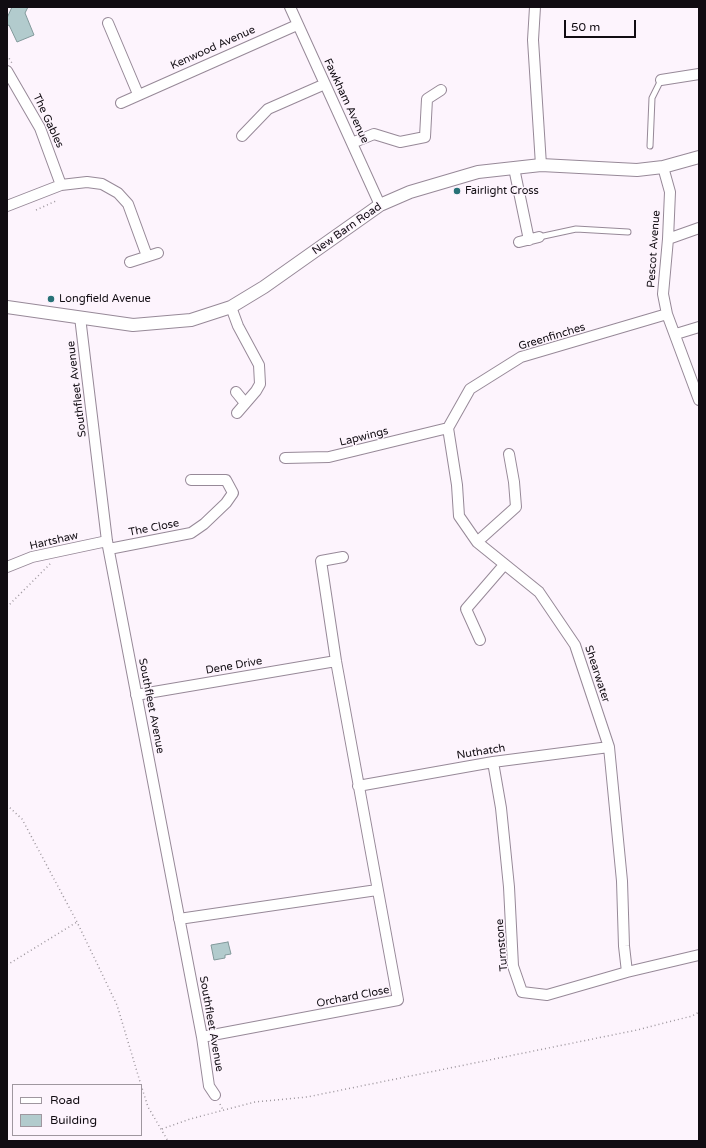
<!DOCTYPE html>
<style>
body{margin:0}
#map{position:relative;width:706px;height:1148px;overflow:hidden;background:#fdf4fd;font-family:"Varela Round",sans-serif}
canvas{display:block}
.frame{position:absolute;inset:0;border:8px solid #110c12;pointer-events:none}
.legend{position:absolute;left:12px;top:1084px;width:130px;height:52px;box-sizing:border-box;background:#fdf4fd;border:1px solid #9f979f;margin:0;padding:5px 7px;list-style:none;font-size:12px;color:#110c12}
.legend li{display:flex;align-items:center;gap:8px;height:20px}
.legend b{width:20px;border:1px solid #9f979f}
.scale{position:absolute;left:564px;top:20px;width:72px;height:18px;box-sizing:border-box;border:2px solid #110c12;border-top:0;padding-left:5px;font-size:12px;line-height:14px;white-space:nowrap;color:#110c12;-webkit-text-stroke:3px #fdf4fd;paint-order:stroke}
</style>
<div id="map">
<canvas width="706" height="1148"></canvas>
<div class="frame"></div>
<ul class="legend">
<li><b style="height:5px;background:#fff"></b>Road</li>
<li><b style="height:11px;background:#b2cbcd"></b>Building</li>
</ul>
<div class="scale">50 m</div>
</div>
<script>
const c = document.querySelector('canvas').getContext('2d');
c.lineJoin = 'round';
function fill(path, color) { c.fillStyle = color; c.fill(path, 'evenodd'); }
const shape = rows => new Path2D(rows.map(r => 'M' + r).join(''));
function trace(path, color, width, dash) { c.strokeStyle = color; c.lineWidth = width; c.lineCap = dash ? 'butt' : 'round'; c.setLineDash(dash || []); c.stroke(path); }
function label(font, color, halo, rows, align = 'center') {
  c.font = font + ' "Varela Round",sans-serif'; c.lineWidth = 3; c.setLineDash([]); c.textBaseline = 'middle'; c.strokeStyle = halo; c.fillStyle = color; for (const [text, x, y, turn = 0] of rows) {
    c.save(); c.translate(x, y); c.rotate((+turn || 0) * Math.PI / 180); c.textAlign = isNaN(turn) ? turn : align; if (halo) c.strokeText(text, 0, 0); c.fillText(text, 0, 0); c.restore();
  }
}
const building = shape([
 [12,7,28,7,25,13,34,35,17,42,9,25,7,26,7,18,12,7],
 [228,942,231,954,225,955,225,958,214,960,211,945,228,942]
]);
const path = shape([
 [7,55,12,63],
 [36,210,56,201],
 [7,607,51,563],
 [7,805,22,819,77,922,117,1005,141,1085],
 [7,965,77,922],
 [141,1085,148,1107,168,1141],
 [220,1104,223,1110],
 [162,1129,190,1119,255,1102,307,1097,637,1030,692,1016,699,1012],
 [699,1141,699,1136]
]);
const service = shape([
 [650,146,652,98,661,80],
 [539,237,576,229,628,232]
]);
const minor = shape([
 [290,7,380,205],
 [535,7,533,40,541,165],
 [108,23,138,94],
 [7,71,40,128,61,185],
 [661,80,699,74],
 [121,103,297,25],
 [242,136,268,109,325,84],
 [352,143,374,134,400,142,425,137,427,99,441,90],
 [663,167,670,192,668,239,663,294,667,314,699,400],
 [514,168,529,240],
 [7,206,61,185,87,182,102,184,118,193,128,204,147,256],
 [668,239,699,228],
 [519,242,539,237],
 [130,262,158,253],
 [231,307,238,326,259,365,260,384,256,391,237,413],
 [80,317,107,541,202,1037,209,1086,215,1095],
 [676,334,699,327],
 [236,392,245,403],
 [448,428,457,485,459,516,477,542,539,592,575,645,609,747,622,881,624,946,627,972],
 [448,428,470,389,521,357,667,314],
 [285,458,329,457,448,428],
 [477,542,516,507,514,482,509,454],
 [109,549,191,533,204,524,226,503,233,493,226,480,191,480],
 [7,567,32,557,107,541],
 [480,640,466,609,504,565],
 [136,695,336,661],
 [493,762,501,808,509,887,513,966,522,992,547,995,627,972,699,955],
 [358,786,493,762,609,747],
 [179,919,377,890],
 [202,1037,398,1000,336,661,321,561,343,557]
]);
const tertiary = shape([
 [7,307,133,325,191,320,231,307,264,287,380,205,410,192,478,172,541,165,637,170,663,167,699,157]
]);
const markers = [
 [457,191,4,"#277177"],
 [51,299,4,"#277177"]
];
const streetNames = [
 ["Kenwood Avenue",213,48,-24],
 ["Fawkham Avenue",346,101,65],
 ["The Gables",48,121,65],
 ["New Barn Road",347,229,-35],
 ["Pescot Avenue",654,249,-86],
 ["Greenfinches",552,337,-17],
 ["Southfleet Avenue",77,389,-97],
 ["Lapwings",364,437,-14],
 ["The Close",154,528,-11],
 ["Hartshaw",54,541,-13],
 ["Dene Drive",234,666,-10],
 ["Shearwater",597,674,72],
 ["Southfleet Avenue",151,706,79],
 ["Nuthatch",481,752,-9],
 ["Turnstone",502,945,-95],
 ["Orchard Close",353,997,-11],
 ["Southfleet Avenue",211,1024,80]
];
const poiNames = [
 ["Fairlight Cross",465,191],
 ["Longfield Avenue",59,299]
];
fill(building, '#b2cbcd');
trace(building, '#82999b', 1);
trace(service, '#978998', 7);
trace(minor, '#978998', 12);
trace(tertiary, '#978998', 14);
trace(path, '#9d969d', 1.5, [1, 3]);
trace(service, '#fff', 5);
trace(minor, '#fff', 10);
trace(tertiary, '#fff', 12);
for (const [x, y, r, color] of markers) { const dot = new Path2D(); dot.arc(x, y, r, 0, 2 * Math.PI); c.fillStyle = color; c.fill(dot); trace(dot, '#fdf4fd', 1.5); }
label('11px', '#110c12', '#fdf4fd', streetNames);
label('11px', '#110c12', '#fdf4fd', poiNames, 'left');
</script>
